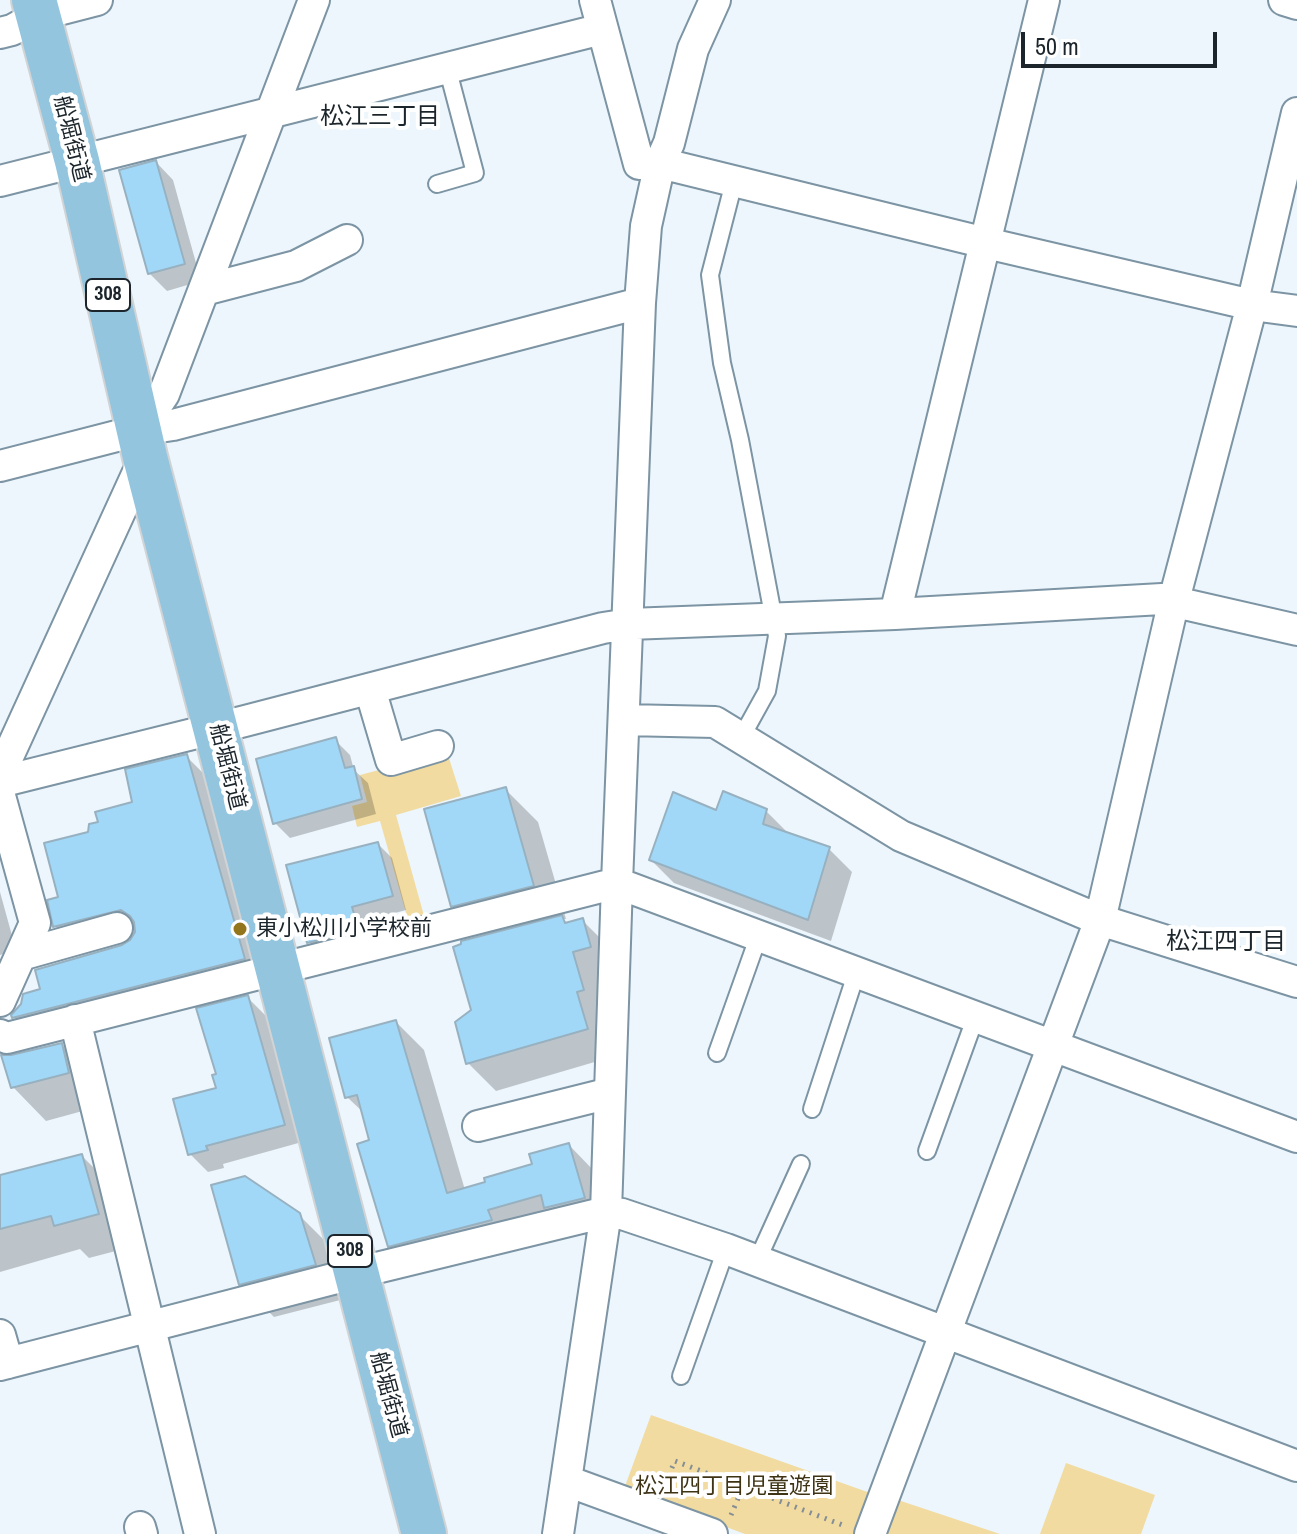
<!DOCTYPE html>
<meta charset="utf-8">
<style>
body{margin:0}
#map{position:relative;width:1297px;height:1534px;overflow:hidden;background:#ecf6fc;font-family:"Archivo Narrow",sans-serif}
canvas{display:block}
.scale{position:absolute;left:1021px;top:32px;width:196px;height:36px;box-sizing:border-box;border:4px solid #1b252b;border-top:0;padding-left:10px;font-size:24px;line-height:28px;white-space:nowrap;color:#1b252b;-webkit-text-stroke:6px #fff;paint-order:stroke}
</style>
<div id="map">
<canvas width="1297" height="1534"></canvas>
<div class="scale">50 m</div>
</div>
<script>
const c = document.querySelector('canvas').getContext('2d');
c.lineJoin = 'round';
function fill(path, color) { c.fillStyle = color; c.fill(path, 'evenodd'); }
const shape = rows => new Path2D(rows.map(r => 'M' + r).join(''));
function trace(path, color, width, dash) { c.strokeStyle = color; c.lineWidth = width; c.lineCap = dash ? 'butt' : 'round'; c.setLineDash(dash || []); c.stroke(path); }
function label(font, color, halo, rows, align = 'center') {
  c.font = font + ' "Archivo Narrow","Noto Sans JP",sans-serif'; c.lineWidth = 8; c.setLineDash([]); c.textBaseline = 'middle'; c.strokeStyle = halo; c.fillStyle = color; for (const [text, x, y, turn = 0] of rows) {
    c.save(); c.translate(x, y); c.rotate((+turn || 0) * Math.PI / 180); c.textAlign = isNaN(turn) ? turn : align; if (halo) c.strokeText(text, 0, 0); c.fillText(text, 0, 0); c.restore();
  }
}
const green = shape([
 [447,752,461,796,396,815,426,923,410,927,380,821,357,827,352,806,367,802,360,775],
 [651,1415,873,1494,859,1534,745,1534,624,1489],
 [1066,1463,1155,1495,1141,1534,1040,1534],
 [895,1499,1000,1534,883,1534]
]);
const shadow = shape([
 [156,162,173,180,201,281,167,291,149,273],
 [335,740,350,755,354,770,368,783,376,814,290,838,275,823],
 [186,756,212,782,269,984,39,1043,14,1017,43,990,136,938,80,952,55,926,61,899,90,834,100,823,134,804],
 [505,789,538,822,566,919,563,919,568,924,582,920,610,948,615,1056,496,1091,468,1063,485,937,453,906],
 [766,811,789,834,829,849,852,872,831,941,674,883,651,860,717,812],
 [378,844,392,858,406,910,365,921,371,944,323,956,309,942],
 [0,892,16,950,0,955],
 [248,998,266,1016,302,1142,223,1164,224,1168,208,1172,190,1154,219,1089,218,1075],
 [396,1022,424,1050,465,1190,534,1166,569,1145,597,1174,613,1227,575,1236,564,1225,516,1238,519,1249,419,1274,390,1246,364,1113,347,1097],
 [61,1045,95,1078,101,1106,46,1121,13,1087],
 [82,1156,115,1189,131,1247,89,1258,80,1249,0,1272,0,1177],
 [299,1215,333,1249,348,1298,274,1317,241,1284]
]);
const building = shape([
 [156,160,185,264,148,274,119,170,156,160],
 [336,737,345,768,354,766,362,799,273,824,256,759,336,737],
 [187,754,245,959,12,1018,11,1015,21,1004,23,994,40,989,35,970,122,945,130,940,135,932,134,922,130,916,121,910,53,927,47,900,58,897,44,843,88,832,89,824,98,822,95,812,132,802,125,769,187,754],
 [506,787,534,886,451,907,424,809,506,787],
 [723,791,767,809,763,824,830,847,808,920,649,860,673,792,716,810,723,791],
 [378,842,393,896,352,907,359,930,307,943,286,865,378,842],
 [562,915,565,923,583,918,591,947,573,952,584,990,577,992,588,1029,466,1064,455,1022,471,1010,453,947,461,944,461,941,562,915],
 [248,995,285,1125,206,1146,208,1150,188,1155,173,1099,216,1088,212,1075,216,1074,196,1008,248,995],
 [396,1020,447,1193,485,1182,484,1178,532,1164,529,1154,569,1143,585,1198,544,1208,541,1195,488,1210,492,1220,388,1247,357,1144,369,1140,357,1095,345,1098,329,1038,396,1020],
 [62,1043,69,1073,11,1088,1,1055,11,1055,62,1043],
 [82,1154,99,1214,54,1226,51,1216,0,1229,0,1175,82,1154],
 [245,1176,300,1213,316,1265,239,1285,211,1185,245,1176]
]);
const path = shape([
 [662,1490,675,1461,845,1526],
 [731,1515,743,1487]
]);
const lane = shape([
 [734,182,710,275,722,363,740,440,777,636,767,691,741,738],
 [437,184,475,173,447,67],
 [717,1053,759,935],
 [812,1109,857,971],
 [927,1151,976,1016],
 [757,1261,801,1164],
 [681,1376,726,1249]
]);
const street = shape([
 [595,0,639,164,660,163,986,243,1252,305,1297,311],
 [1284,0,1297,4],
 [0,33,12,30,39,15,97,0],
 [0,181,602,29],
 [204,290,296,266,347,240],
 [140,430,164,394,314,0],
 [0,466,140,430,173,425,640,303],
 [895,614,1044,0],
 [370,689,391,760,438,746],
 [625,720,715,722,901,836,1100,920,1297,982],
 [0,774,145,457],
 [0,782,245,721,603,628,629,624,895,614,1162,599,1297,630],
 [0,796,35,923,0,1001],
 [21,955,117,928],
 [75,1020,200,1534],
 [0,1035,7,1038,617,883,1297,1137],
 [478,1126,610,1093],
 [0,1335,8,1363],
 [0,1365,356,1273,606,1212,622,1214,726,1249,1297,1466],
 [567,1481,712,1534],
 [140,1527,142,1534],
 [558,1534,606,1212,617,883,640,303,646,226,660,163,669,143,693,49,715,0],
 [870,1534,1100,920,1174,600,1252,305,1297,113]
]);
const primary = shape([
 [34,0,77,161,145,457,424,1534]
]);
const markers = [
 [240,929,8,"#93751c"]
];
const shields = [
 [108,295,44],
 [350,1251,44]
];
const shieldNames = [
 ["308",108,295],
 ["308",350,1251]
];
const streetNames = [
 ["船堀街道",71,139,76],
 ["船堀街道",227,767,76],
 ["船堀街道",388,1395,75]
];
const poiNames = [
 ["東小松川小学校前",256,929]
];
const parkNames = [
 ["松江四丁目児童遊園",734,1487]
];
const neighbourhoodNames = [
 ["松江三丁目",380,118],
 ["松江四丁目",1226,943]
];
fill(green, '#f1dba1');
fill(shadow, '#0003');
fill(building, '#a1d8f7');
trace(building, '#98b1c0', 2);
trace(lane, '#7c94a3', 20);
trace(street, '#7c94a3', 34);
trace(primary, '#d1d3d5', 48);
trace(path, '#848e94', 5, [2, 6]);
trace(lane, '#fff', 16);
trace(street, '#fff', 30);
trace(primary, '#94c5df', 44);
for (const [x, y, r, color] of markers) { const dot = new Path2D(); dot.arc(x, y, r, 0, 2 * Math.PI); c.fillStyle = color; c.fill(dot); trace(dot, '#fff', 3); }
for (const [x, y, w] of shields) { const box = new Path2D(); box.roundRect(x - w / 2, y - 16, w, 32, 6); c.fillStyle = '#fff'; c.fill(box); trace(box, '#1b252b', 2); }
label('bold 20px', '#1b252b', null, shieldNames);
label('22px', '#1b252b', '#fff', streetNames);
label('22px', '#1b252b', '#fff', poiNames, 'left');
label('22px', '#3e3315', '#fff', parkNames);
label('24px', '#1b252b', '#fff', neighbourhoodNames);
</script>
